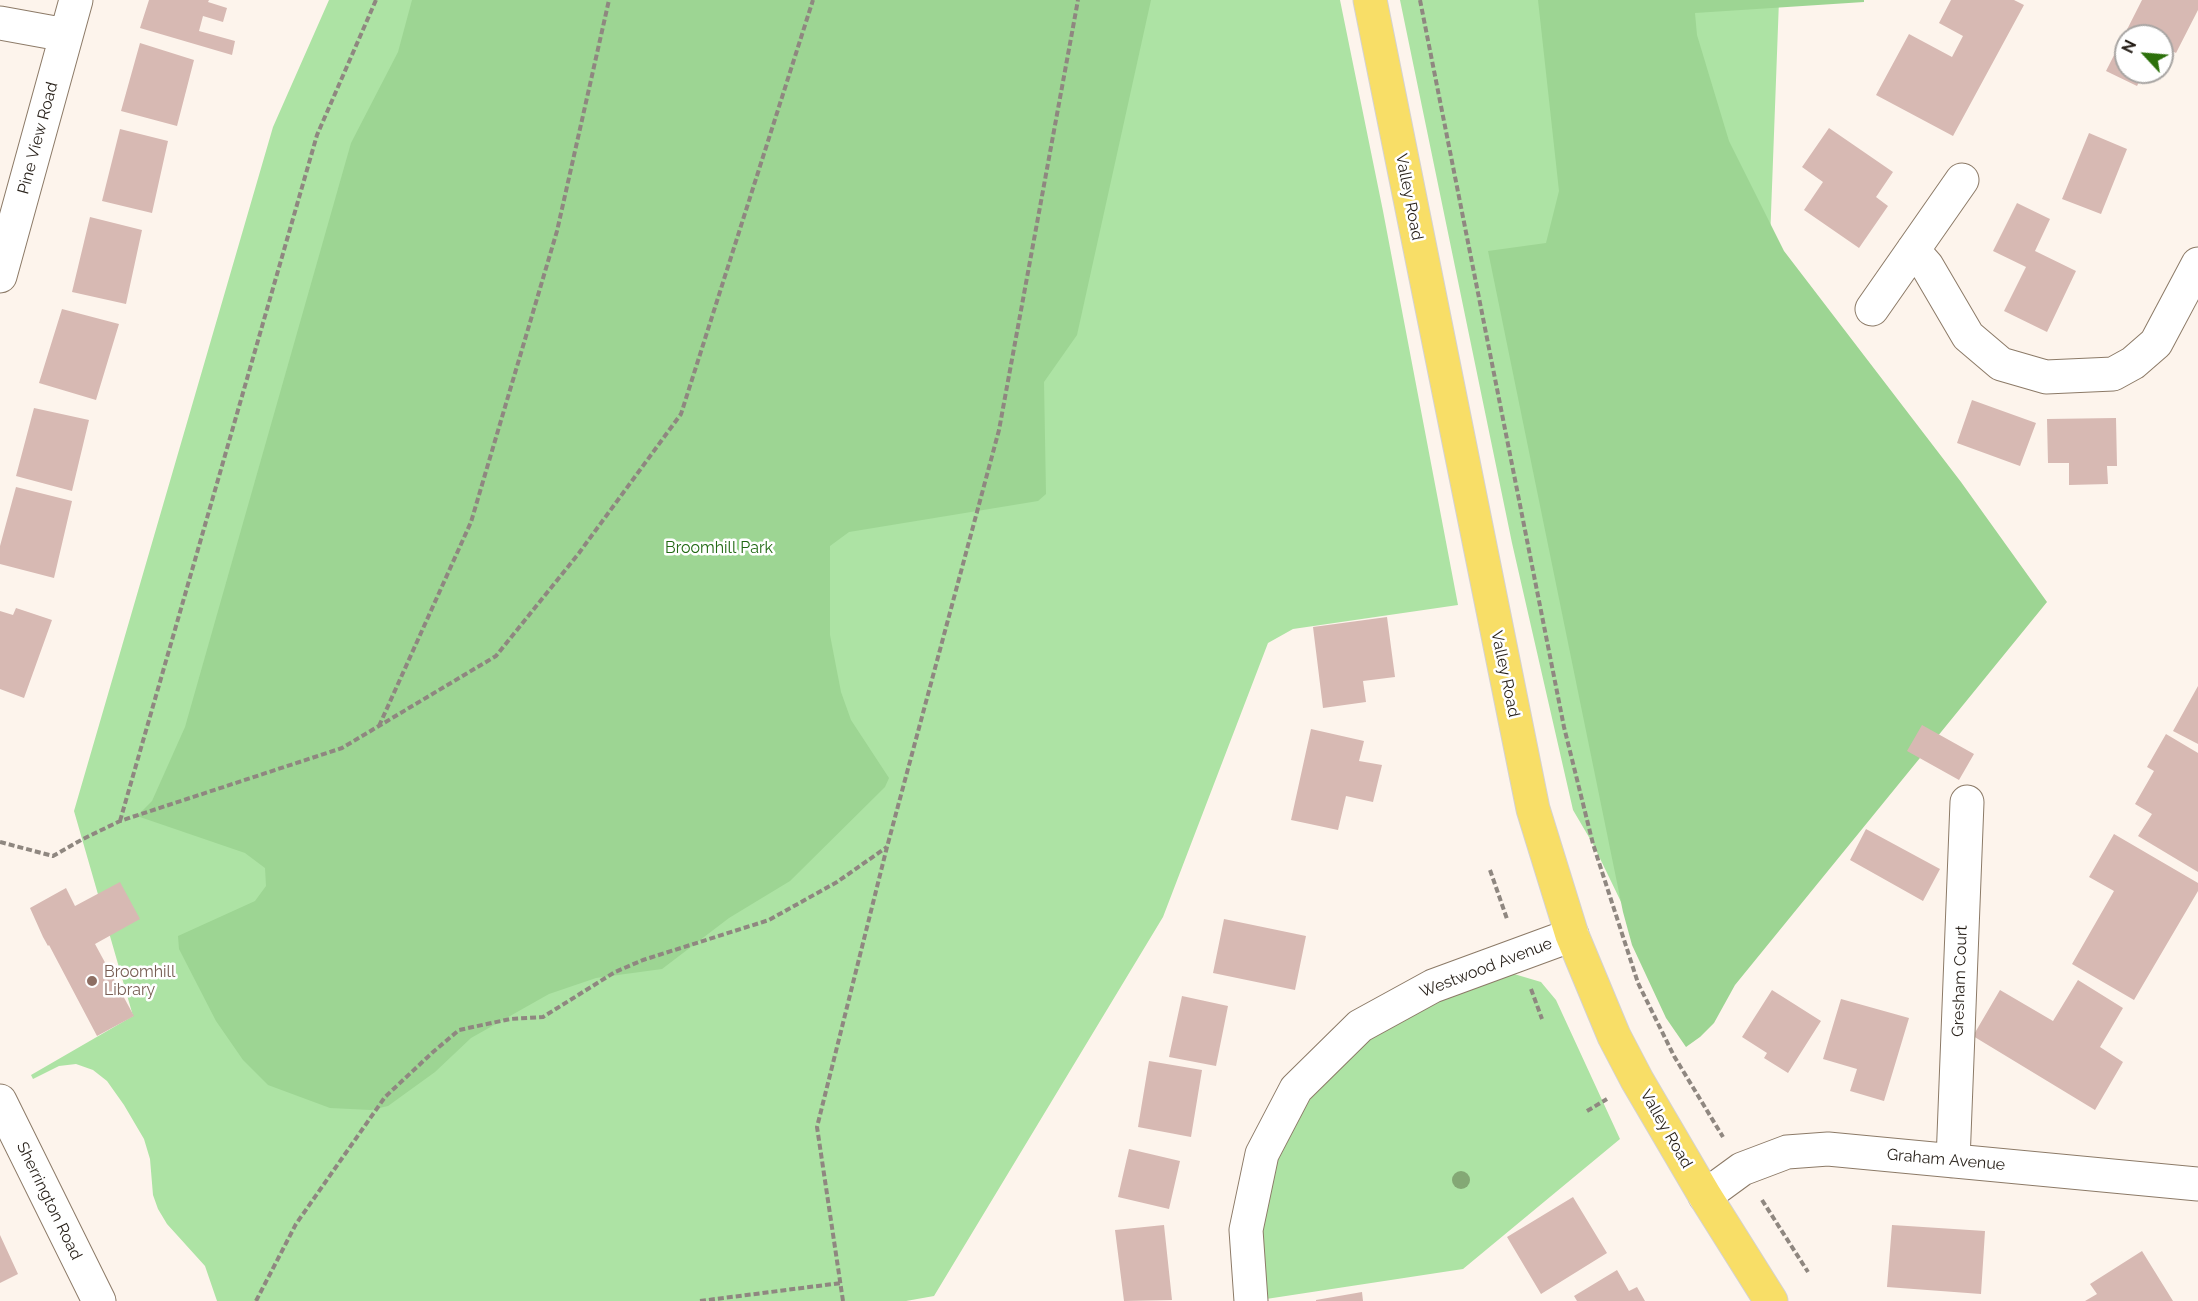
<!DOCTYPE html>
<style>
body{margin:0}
#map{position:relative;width:2198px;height:1301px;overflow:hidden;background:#fdf4ec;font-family:Raleway,sans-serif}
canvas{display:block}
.north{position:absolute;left:2114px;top:24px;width:60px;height:60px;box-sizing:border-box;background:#fff;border:2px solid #a8a5a3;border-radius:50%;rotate:296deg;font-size:16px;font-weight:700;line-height:24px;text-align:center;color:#261f18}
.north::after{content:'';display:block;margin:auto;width:21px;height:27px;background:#2c700b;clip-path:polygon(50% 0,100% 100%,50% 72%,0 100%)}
</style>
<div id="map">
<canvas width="2198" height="1301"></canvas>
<div class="north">N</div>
</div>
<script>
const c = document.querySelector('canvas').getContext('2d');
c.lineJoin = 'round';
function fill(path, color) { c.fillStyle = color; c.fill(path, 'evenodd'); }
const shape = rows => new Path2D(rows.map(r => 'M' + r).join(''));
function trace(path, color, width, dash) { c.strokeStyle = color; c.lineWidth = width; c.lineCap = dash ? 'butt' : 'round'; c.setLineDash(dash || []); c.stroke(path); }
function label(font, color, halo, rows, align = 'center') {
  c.font = font + ' Raleway,sans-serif'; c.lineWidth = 5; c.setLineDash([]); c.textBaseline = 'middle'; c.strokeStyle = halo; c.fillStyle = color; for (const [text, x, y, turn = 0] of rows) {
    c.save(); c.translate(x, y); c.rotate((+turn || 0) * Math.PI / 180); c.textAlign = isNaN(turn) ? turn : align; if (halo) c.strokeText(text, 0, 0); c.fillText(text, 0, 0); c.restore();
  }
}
const green = shape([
 [329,0,1340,0,1383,211,1458,605,1293,629,1268,643,1163,917,934,1296,906,1301,217,1301,205,1266,167,1224,158,1209,153,1195,150,1159,144,1139,124,1105,107,1081,93,1070,76,1064,59,1066,33,1079,31,1075,133,1016,74,811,273,127],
 [1400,0,1779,0,1769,267,1668,999,1593,844,1573,810,1512,543],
 [1514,974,1541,982,1556,1000,1620,1139,1463,1269,1253,1301,1262,1154,1360,1026,1443,996]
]);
const forest = shape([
 [412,0,1151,0,1077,335,1044,382,1046,494,1038,501,849,532,830,546,830,635,841,692,851,720,889,778,885,787,790,881,729,918,662,969,596,978,549,994,471,1038,435,1072,388,1106,371,1110,330,1108,268,1085,243,1060,216,1021,179,949,178,936,255,901,266,886,265,868,245,853,137,816,152,801,185,727,351,143,398,52],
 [1538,0,1864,0,1864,2,1695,13,1697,35,1729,141,1784,251,1961,482,2047,602,1735,985,1714,1023,1700,1037,1686,1047,1666,1018,1632,945,1623,912,1488,251,1546,243,1559,191]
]);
const building = shape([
 [149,0,209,0,208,2,227,8,223,22,203,16,199,31,235,41,232,55,140,28],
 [1951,0,2014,0,2024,5,1953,136,1876,95,1909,34,1952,57,1963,36,1939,23],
 [2142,0,2198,0,2198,10,2176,53,2162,46,2162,36,2126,36,2126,72,2144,72,2137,86,2106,71],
 [140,43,194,60,177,126,121,111],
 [1829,128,1893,172,1876,197,1888,206,1859,248,1804,210,1823,182,1802,167],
 [120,129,168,141,152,213,102,201],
 [2089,133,2127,149,2101,214,2062,199],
 [2017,203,2050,219,2035,251,2076,271,2047,332,2004,311,2026,267,1993,251],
 [90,217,142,230,126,304,72,292],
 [62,309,119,324,96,400,39,383],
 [1972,400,2036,423,2020,466,1957,443],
 [34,408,89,420,72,491,16,476],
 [2116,418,2117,466,2107,466,2108,484,2069,485,2069,463,2048,463,2047,419],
 [16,487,72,501,54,578,0,564,0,546],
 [16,608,52,620,24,698,0,689,0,611,13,615],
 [1387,617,1395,677,1363,681,1366,702,1323,708,1313,627],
 [2198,686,2198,744,2173,731],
 [1922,725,1974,754,1959,780,1907,751],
 [1311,729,1364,741,1359,761,1382,765,1373,802,1346,796,1338,830,1291,820],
 [2166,734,2198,753,2198,872,2138,836,2152,814,2135,804,2154,771,2147,767],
 [1866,829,1940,869,1923,901,1850,860],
 [2114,834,2198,883,2198,891,2134,1000,2072,964,2114,891,2089,877],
 [120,882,140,919,95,944,134,1016,97,1036,49,945,48,946,43,937,30,908,66,888,75,906],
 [1224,919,1306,936,1295,990,1213,973],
 [2078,980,2123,1008,2100,1047,2123,1062,2095,1110,1973,1036,2000,990,2053,1021],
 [1772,990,1821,1021,1788,1073,1764,1058,1767,1053,1742,1037],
 [1182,996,1228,1006,1216,1066,1169,1057],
 [1841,999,1909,1018,1884,1101,1850,1091,1857,1069,1823,1059],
 [1149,1061,1202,1070,1191,1137,1138,1127],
 [1129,1149,1180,1161,1169,1209,1118,1197],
 [1573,1197,1607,1253,1541,1294,1507,1237],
 [1164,1225,1172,1300,1124,1301,1115,1230],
 [1892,1225,1985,1231,1981,1294,1887,1287],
 [0,1235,18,1274,0,1283],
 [2142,1251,2173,1301,2085,1301,2097,1294,2090,1284],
 [1617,1270,1629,1291,1637,1287,1645,1301,1577,1301,1574,1296],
 [1362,1292,1363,1301,1316,1301,1316,1300]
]);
const path = shape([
 [1420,0,1564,727,1593,844,1638,983,1674,1056,1723,1137],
 [379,726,471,522,557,231,609,0],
 [120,821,317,135,376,0],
 [0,842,53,856,83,839,120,821,342,748,496,656,579,553,681,414,813,0],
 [1490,870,1507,919],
 [1531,989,1542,1019],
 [1587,1111,1607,1099],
 [1762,1200,1808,1272],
 [256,1301,296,1224,385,1097,433,1052,459,1030,510,1019,543,1017,615,972,643,960,769,920,837,882,887,847],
 [700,1301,841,1283],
 [843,1301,817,1127,887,847,999,430,1078,0]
]);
const minor = shape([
 [0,23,66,35],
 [1913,250,1927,266,1968,336,2001,364,2046,377,2113,374,2133,363,2156,343,2198,264],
 [0,276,76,0],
 [1872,309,1962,180],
 [0,1101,99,1301],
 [1953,1161,1967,802],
 [1705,1196,1742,1169,1787,1152,1828,1149,2198,1184],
 [1251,1301,1246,1230,1262,1154,1296,1089,1360,1026,1433,986,1572,935]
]);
const major = shape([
 [1370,0,1533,809,1572,935,1614,1036,1637,1080,1705,1196,1771,1301]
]);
const trees = [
 [1461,1180]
];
const markers = [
 [92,981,6,"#8d6e63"]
];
const streetNames = [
 ["Pine View Road",38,138,-75],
 ["Valley Road",1409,197,79],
 ["Valley Road",1505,674,78],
 ["Westwood Avenue",1486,968,-21],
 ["Gresham Court",1960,981,-88],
 ["Valley Road",1666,1129,60],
 ["Graham Avenue",1946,1160,5],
 ["Sherrington Road",49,1201,64]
];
const parkNames = [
 ["Broomhill Park",719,548]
];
const educationNames = [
 ["Broomhill",104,972],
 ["Library",104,990]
];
fill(green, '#ade3a4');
fill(forest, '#9dd593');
fill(building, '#d7b9b3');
trace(minor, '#8c7a67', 35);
trace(major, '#d4d2d1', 35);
trace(path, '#8f8780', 4, [6, 3]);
trace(minor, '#fff', 33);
trace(major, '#f8de67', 33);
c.fillStyle = '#84a875';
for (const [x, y] of trees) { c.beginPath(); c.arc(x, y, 9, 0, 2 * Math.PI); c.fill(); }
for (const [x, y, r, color] of markers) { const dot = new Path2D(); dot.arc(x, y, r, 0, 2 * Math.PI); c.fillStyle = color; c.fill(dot); trace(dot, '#fff', 2); }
label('16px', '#261f18', '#fff', streetNames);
label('16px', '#216913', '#fff', parkNames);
label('16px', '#785e54', '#fff', educationNames, 'left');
</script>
